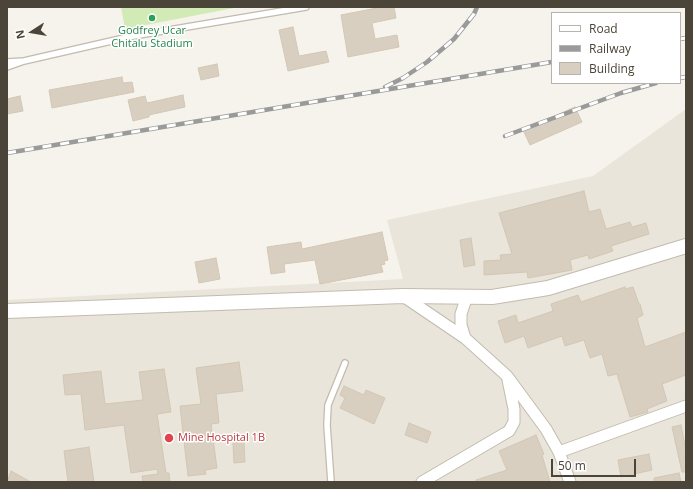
<!DOCTYPE html>
<style>
body{margin:0}
#map{position:relative;width:693px;height:489px;overflow:hidden;background:#f6f3ec;font-family:"Open Sans",sans-serif}
canvas{display:block}
.frame{position:absolute;inset:0;border:8px solid #4b4439;pointer-events:none}
.legend{position:absolute;left:551px;top:12px;width:130px;height:72px;box-sizing:border-box;background:#fff;border:1px solid #b7b4b0;margin:0;padding:5px 7px;list-style:none;font-size:12px;color:#4b4439}
.legend li{display:flex;align-items:center;gap:8px;height:20px}
.legend b{width:20px;border:1px solid #b7b4b0}
.north{position:absolute;left:12px;top:12px;width:40px;height:40px;-webkit-text-stroke:3px #fff;paint-order:stroke;rotate:258deg;font-size:11px;font-weight:700;line-height:16px;text-align:center;color:#4b4439}
.north::after{content:'';display:block;margin:auto;width:14px;height:18px;background:#4b4439;clip-path:polygon(50% 0,100% 100%,50% 72%,0 100%)}
.scale{position:absolute;left:551px;top:459px;width:85px;height:18px;box-sizing:border-box;border:2px solid #4b4439;border-top:0;padding-left:5px;font-size:12px;line-height:14px;white-space:nowrap;color:#4b4439;-webkit-text-stroke:3px #fff;paint-order:stroke}
</style>
<div id="map">
<canvas width="693" height="489"></canvas>
<div class="frame"></div>
<ul class="legend">
<li><b style="height:5px;background:#fff"></b>Road</li>
<li><b style="height:5px;background:#9a9a9a"></b>Railway</li>
<li><b style="height:11px;background:#d8cfc1"></b>Building</li>
</ul>
<div class="north">N</div>
<div class="scale">50 m</div>
</div>
<script>
const c = document.querySelector('canvas').getContext('2d');
c.lineJoin = 'round';
function fill(path, color) { c.fillStyle = color; c.fill(path, 'evenodd'); }
const shape = rows => new Path2D(rows.map(r => 'M' + r).join(''));
function trace(path, color, width, dash) { c.strokeStyle = color; c.lineWidth = width; c.lineCap = dash ? 'butt' : 'round'; c.setLineDash(dash || []); c.stroke(path); }
function label(font, color, halo, rows, align = 'center') {
  c.font = font + ' "Open Sans",sans-serif'; c.lineWidth = 3; c.setLineDash([]); c.textBaseline = 'middle'; c.strokeStyle = halo; c.fillStyle = color; for (const [text, x, y, turn = 0] of rows) {
    c.save(); c.translate(x, y); c.rotate((+turn || 0) * Math.PI / 180); c.textAlign = isNaN(turn) ? turn : align; if (halo) c.strokeText(text, 0, 0); c.fillText(text, 0, 0); c.restore();
  }
}
const residential = shape([
 [686,109,686,482,7,482,7,300,403,279,387,220,593,176]
]);
const green = shape([
 [121,7,239,7,125,29]
]);
const building = shape([
 [382,7,394,7,396,18,372,23,375,39,397,35,399,47,348,57,341,15,382,7],
 [293,27,299,56,326,51,329,62,288,71,279,30,293,27],
 [217,64,219,76,201,80,198,68,217,64],
 [122,77,123,83,132,82,134,92,52,108,49,90,122,77],
 [183,95,185,107,149,115,149,117,133,121,128,100,145,96,147,103,183,95],
 [20,96,23,111,7,114,7,99,20,96],
 [575,107,582,122,530,145,523,130,575,107],
 [584,191,589,212,600,209,606,229,630,222,632,227,646,223,649,234,611,246,613,251,589,259,588,255,570,260,572,270,528,278,527,272,484,275,484,261,501,260,500,255,512,254,499,213,584,191],
 [382,232,388,260,384,261,385,264,381,265,383,272,320,284,315,260,284,264,285,272,271,274,267,247,301,242,302,249,382,232],
 [471,238,475,265,464,267,460,240,471,238],
 [216,258,220,279,199,283,195,262,216,258],
 [625,287,625,289,633,287,639,304,640,304,643,315,637,318,645,347,686,332,686,375,662,384,667,401,647,409,648,412,630,417,617,374,608,376,602,354,590,358,584,340,565,346,562,336,528,348,524,336,505,343,498,321,516,315,518,323,553,311,551,304,578,295,581,302,625,287],
 [239,362,243,391,216,394,219,423,211,424,217,468,205,470,206,474,188,476,180,406,201,404,196,368,239,362],
 [164,369,171,412,157,414,166,473,169,473,170,482,143,482,142,476,158,474,157,469,131,473,124,425,85,430,81,394,65,395,63,375,101,371,105,404,143,400,139,372,164,369],
 [344,386,364,395,366,390,385,398,374,424,340,408,345,398,340,395,344,386],
 [409,423,431,432,427,443,405,435,409,423],
 [681,425,686,450,686,472,682,472,672,427,681,425],
 [536,435,544,454,542,455,550,482,476,482,476,480,507,470,499,451,536,435],
 [244,442,245,462,234,463,233,443,244,442],
 [89,447,94,482,68,482,64,451,89,447],
 [649,454,652,470,621,477,618,460,649,454],
 [11,471,31,482,7,482,11,471],
 [679,473,681,482,654,482,654,478,679,473]
]);
const service = shape([
 [24,61,133,36,306,7],
 [7,62,24,61,7,67],
 [331,482,327,425,328,405,345,363]
]);
const minor = shape([
 [403,296,465,338,507,376,546,429,559,452,570,482],
 [465,338,461,325,461,314,467,296],
 [559,452,686,406],
 [422,482,509,431,514,422,514,409,508,380]
]);
const tertiary = shape([
 [7,311,403,296,492,297,548,288,686,246]
]);
const rail = shape([
 [680,39,686,38],
 [680,78,686,77],
 [385,87,403,78,427,62,454,39,474,14,477,7],
 [505,136,621,93,656,83],
 [7,153,552,62]
]);
const markers = [
 [152,18,4,"#2e9e5b"],
 [169,438,5,"#e0444e"]
];
const leisureNames = [
 ["Godfrey Ucar",152,31],
 ["Chitalu Stadium",152,44]
];
const healthNames = [
 ["Mine Hospital 1B",178,438]
];
fill(residential, '#eae5da');
fill(green, '#d2eab5');
fill(building, '#d8cfc1');
trace(building, '#d3c7b4', 1);
trace(service, '#c2bbae', 8);
trace(minor, '#c2bbae', 13);
trace(tertiary, '#c2bbae', 16);
trace(service, '#fff', 5.5);
trace(minor, '#fff', 11);
trace(tertiary, '#fff', 14);
trace(rail, '#9a9a9a', 4.5);
trace(rail, '#fff', 3, [9]);
for (const [x, y, r, color] of markers) { const dot = new Path2D(); dot.arc(x, y, r, 0, 2 * Math.PI); c.fillStyle = color; c.fill(dot); trace(dot, '#fff', 1.5); }
label('11px', '#27864d', '#fff', leisureNames);
label('11px', '#be3a42', '#fff', healthNames, 'left');
</script>
